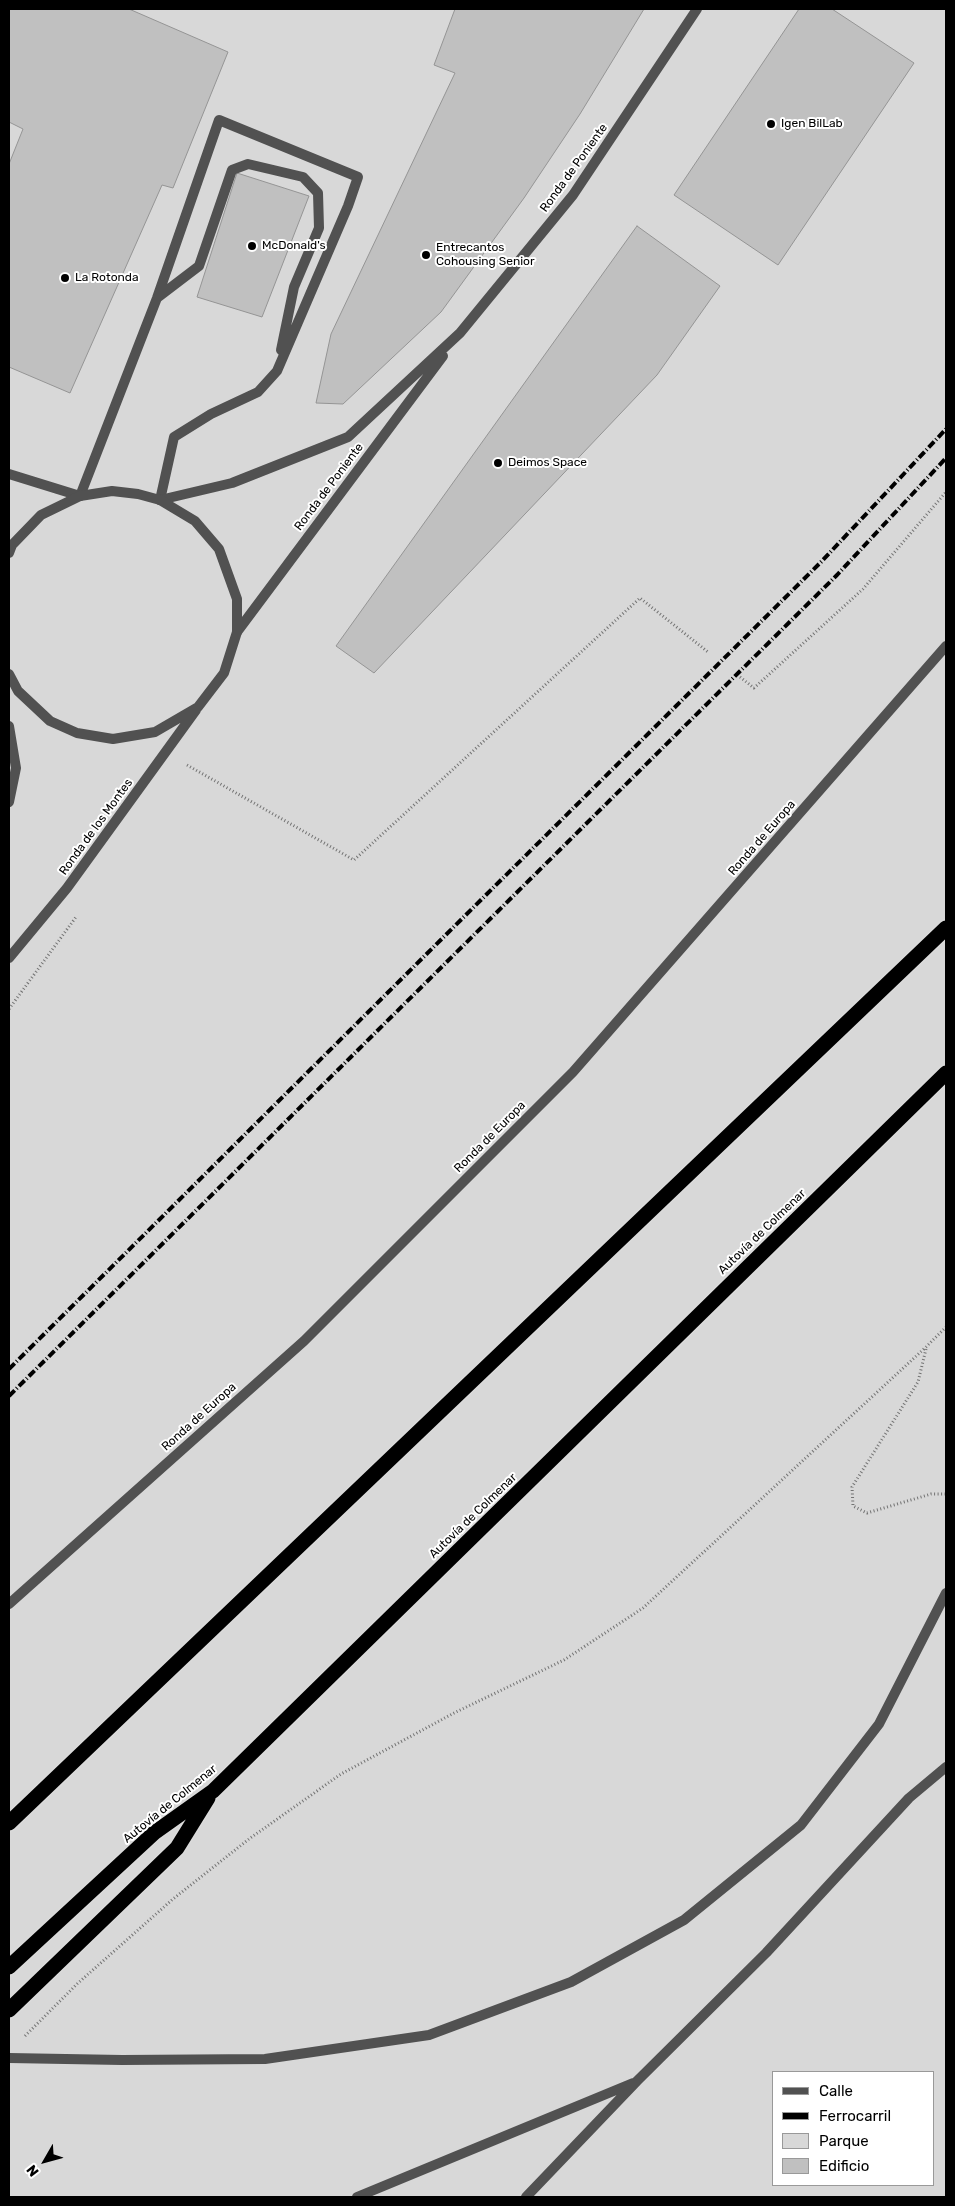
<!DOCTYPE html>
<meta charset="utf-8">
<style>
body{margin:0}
#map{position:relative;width:955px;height:2206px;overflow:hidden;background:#fff;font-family:Rubik,sans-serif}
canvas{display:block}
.frame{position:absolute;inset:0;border:10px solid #000;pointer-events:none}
.legend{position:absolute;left:772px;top:2071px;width:162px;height:115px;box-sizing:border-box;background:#fff;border:1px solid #999;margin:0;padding:6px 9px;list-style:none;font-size:15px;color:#000}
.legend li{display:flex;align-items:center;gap:10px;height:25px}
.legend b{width:25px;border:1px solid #999}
.north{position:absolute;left:20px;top:2136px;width:50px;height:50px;-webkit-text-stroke:4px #fff;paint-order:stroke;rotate:232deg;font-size:14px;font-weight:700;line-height:20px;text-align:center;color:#000}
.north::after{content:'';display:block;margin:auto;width:18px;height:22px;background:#000;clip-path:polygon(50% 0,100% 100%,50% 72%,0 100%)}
</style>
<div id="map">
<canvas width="955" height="2206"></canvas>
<div class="frame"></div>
<ul class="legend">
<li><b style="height:6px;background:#515151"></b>Calle</li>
<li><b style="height:6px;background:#000"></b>Ferrocarril</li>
<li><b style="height:14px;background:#d8d8d8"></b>Parque</li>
<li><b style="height:14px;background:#c0c0c0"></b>Edificio</li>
</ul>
<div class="north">N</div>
</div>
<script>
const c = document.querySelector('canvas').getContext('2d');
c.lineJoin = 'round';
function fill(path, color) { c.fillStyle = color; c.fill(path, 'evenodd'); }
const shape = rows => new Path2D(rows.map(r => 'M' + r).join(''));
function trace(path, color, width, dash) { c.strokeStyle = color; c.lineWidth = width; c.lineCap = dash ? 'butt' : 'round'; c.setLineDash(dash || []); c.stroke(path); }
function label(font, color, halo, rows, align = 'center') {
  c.font = font + ' Rubik,sans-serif'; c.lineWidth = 4; c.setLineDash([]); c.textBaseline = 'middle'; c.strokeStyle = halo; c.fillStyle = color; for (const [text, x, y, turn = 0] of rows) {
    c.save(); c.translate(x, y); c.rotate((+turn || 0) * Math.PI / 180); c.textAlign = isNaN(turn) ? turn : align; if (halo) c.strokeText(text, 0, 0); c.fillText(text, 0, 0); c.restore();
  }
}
const green = shape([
 [9,9,946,9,946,2197,9,2197],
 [774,2072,934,2072,934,2185,774,2185]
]);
const building = shape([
 [9,9,129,9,228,52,173,188,162,185,70,393,9,367,9,164,23,129,9,122,9,9],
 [455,9,644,9,580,114,524,198,441,312,343,404,316,403,331,334,455,73,434,65,455,9],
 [799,9,832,9,914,63,778,265,674,195,799,9],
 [237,173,309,196,262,317,197,297,237,173],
 [637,226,720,286,657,375,374,673,336,646,637,226]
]);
const path = shape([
 [740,677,754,688,863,589,946,492],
 [187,765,354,860,640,598,708,652],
 [9,1009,76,917],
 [926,1349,918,1382,852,1487,853,1506,867,1513,931,1494,946,1494],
 [25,2036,77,1984,173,1899,249,1839,341,1774,454,1713,564,1660,643,1608,926,1347,946,1327]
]);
const service = shape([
 [157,298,199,266,232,170,248,164,303,177,318,193,319,228,294,287,281,350],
 [80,496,157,298,219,120,358,177,348,206,277,371,258,392,211,414,174,437,160,500]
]);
const minor = shape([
 [9,474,80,496],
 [160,500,232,483,348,437,460,333,573,195,697,9],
 [237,632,443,356],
 [9,726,16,768,9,802]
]);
const tertiary = shape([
 [9,553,12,545,41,515,80,496,112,491,138,494,160,500,195,521,219,549,237,599,237,632,224,673,198,707,155,732,113,739,77,733,50,721,18,691,9,674],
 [9,958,67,888,196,710],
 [9,1604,304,1341,573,1072,946,646],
 [9,2058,122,2060,265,2059,429,2035,571,1982,684,1920,801,1825,879,1724,946,1593],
 [357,2197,633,2083],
 [526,2197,637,2081,766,1953,909,1798,946,1767]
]);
const motorway = shape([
 [9,1823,946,928],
 [9,1967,154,1833,213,1791,946,1073],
 [9,2010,177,1848,208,1798]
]);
const rail = shape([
 [9,1369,822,561,946,429],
 [9,1396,837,575,946,458]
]);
const markers = [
 [771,124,5,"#000"],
 [252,246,5,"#000"],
 [426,255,5,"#000"],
 [65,278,5,"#000"],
 [498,463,5,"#000"]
];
const poiNames = [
 ["Igen BilLab",781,124],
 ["McDonald's",262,246],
 ["Entrecantos",436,248],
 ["Cohousing Senior",436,262],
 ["La Rotonda",75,278],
 ["Deimos Space",508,463]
];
const streetNames = [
 ["Ronda de Poniente",574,168,-54],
 ["Ronda de Poniente",329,487,-53],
 ["Ronda de los Montes",96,827,-54],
 ["Ronda de Europa",762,838,-49],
 ["Ronda de Europa",490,1137,-45],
 ["Autovía de Colmenar",762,1232,-44],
 ["Ronda de Europa",199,1417,-42],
 ["Autovía de Colmenar",473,1516,-44],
 ["Autovía de Colmenar",170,1804,-39]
];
fill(green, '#d8d8d8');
fill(building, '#c0c0c0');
trace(building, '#959595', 1);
trace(motorway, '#dbdbdb', 18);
trace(path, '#737373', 3, [1, 2.5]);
trace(service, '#515151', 10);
trace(minor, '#515151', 10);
trace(tertiary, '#515151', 10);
trace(motorway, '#000', 15);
trace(rail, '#000', 4, [8, 2.5, 1, 2.5]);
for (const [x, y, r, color] of markers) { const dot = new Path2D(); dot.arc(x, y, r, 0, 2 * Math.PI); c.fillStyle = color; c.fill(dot); trace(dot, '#fff', 2); }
label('12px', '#000', '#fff', poiNames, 'left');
label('12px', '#000', '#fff', streetNames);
</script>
